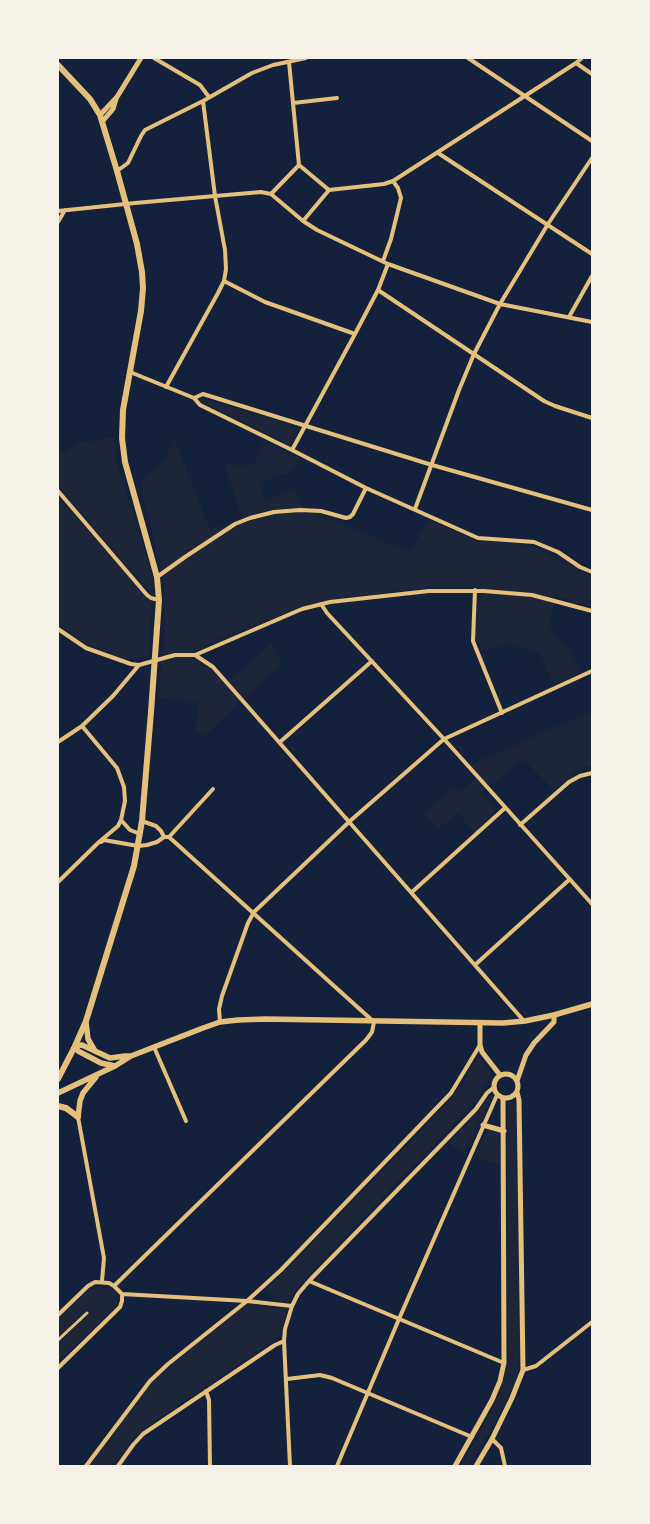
<!DOCTYPE html>
<style>
body{margin:0}
#map{position:relative;width:650px;height:1524px;overflow:hidden;background:#14213d;font-family:"Sofia Sans Condensed",sans-serif}
canvas{display:block}
.frame{position:absolute;inset:0;border:59px solid #f6f1e7;pointer-events:none}
</style>
<div id="map">
<canvas width="650" height="1524"></canvas>
<div class="frame"></div>
</div>
<script>
const c = document.querySelector('canvas').getContext('2d');
c.lineJoin = 'round';
function fill(path, color) { c.fillStyle = color; c.fill(path, 'evenodd'); }
const shape = rows => new Path2D(rows.map(r => 'M' + r).join(''));
function trace(path, color, width, dash) { c.strokeStyle = color; c.lineWidth = width; c.lineCap = dash ? 'butt' : 'round'; c.setLineDash(dash || []); c.stroke(path); }
const green = shape([
 [201,398,300,428,291,446,200,401],
 [113,437,117,463,147,558,152,577,152,592,141,582,58,486,58,452,66,452,79,443],
 [174,437,210,530,242,518,225,465,253,465,264,442,298,458,292,471,260,483,265,501,294,487,302,507,409,552,429,520,477,541,519,544,538,548,572,568,592,576,592,606,556,596,548,629,569,648,581,672,554,684,540,654,508,643,483,652,472,630,481,596,480,587,429,587,315,602,210,643,192,654,192,659,201,662,210,668,225,684,272,643,282,664,203,737,196,731,198,702,158,698,165,630,164,581,140,482,165,459],
 [58,496,137,586,143,595,152,602,149,656,127,660,85,643,58,625],
 [592,711,592,766,587,766,571,774,554,790,523,759,482,793,496,810,474,832,458,813,438,829,424,813,453,787,459,793,477,776,470,765],
 [478,1056,492,1073,477,1100,304,1279,288,1301,276,1300,266,1290,447,1104,464,1081],
 [491,1094,493,1097,465,1153,448,1143,481,1108],
 [512,1101,516,1106,520,1350,517,1377,508,1399,469,1466,460,1466,480,1433,499,1393,508,1364,507,1106,509,1102],
 [490,1130,496,1132,499,1136,500,1165,474,1157,487,1132],
 [102,1286,114,1290,118,1295,118,1305,58,1362,58,1319,90,1289],
 [249,1303,286,1309,286,1311,281,1333,278,1337,141,1431,134,1437,114,1466,89,1466,151,1383,160,1374]
]);
const pedestrian = shape([
 [58,1340,87,1313]
]);
const minor = shape([
 [154,58,200,85,209,97],
 [468,58,592,141],
 [289,62,299,165,329,190],
 [576,63,592,74],
 [293,103,337,98],
 [438,153,592,254],
 [117,171,128,163,141,136,145,130,203,101,252,73,273,65,306,58],
 [329,190,384,184,393,181,576,63,582,58],
 [271,194,299,165],
 [58,211,135,203,261,192,271,194,303,221,317,230,388,264,500,304,592,322],
 [303,221,329,190],
 [58,222,65,210],
 [383,261,391,239,401,198,398,188,393,181],
 [224,281,265,302,355,334],
 [378,290,544,401,555,406,592,418],
 [569,317,592,276],
 [130,372,194,398,203,394,432,465,592,510],
 [166,387,218,293,224,281,226,269,225,250,215,196,203,101],
 [194,398,200,405,292,450,366,488,478,538,534,542,558,552,580,567,592,572],
 [292,450,355,334,378,290,388,264],
 [58,491,147,595,151,598,159,600],
 [415,509,459,390,474,354,500,304,548,224,592,158],
 [157,577,185,557,235,524,250,518,274,512,300,510,321,511,346,518,350,517,353,514,366,488],
 [475,590,473,641,502,713],
 [321,604,327,613,444,739,592,904],
 [58,629,86,648,131,664,139,665,175,655,195,655,302,609,330,602,429,591,484,591,532,595,592,611],
 [195,655,213,667,524,1021],
 [58,742,82,726,113,696,139,665],
 [280,742,372,661],
 [121,820,130,830,140,834],
 [520,825,569,782,580,776,592,773],
 [169,837,213,789],
 [101,842,104,840,138,846,147,845,157,842,164,837],
 [58,882,99,842,118,826,121,820,125,801,124,787,117,768,82,726],
 [412,892,505,808],
 [476,964,570,879],
 [220,1022,219,1009,222,996,248,923,254,912,350,821,444,739,592,671],
 [154,1047,186,1121],
 [78,1117,104,1258,102,1281],
 [309,1281,504,1363],
 [114,1286,366,1040,372,1032,374,1022,169,837,164,837,161,831,156,826,142,821],
 [122,1294,247,1301,292,1306],
 [58,1315,88,1286,95,1282,109,1283,114,1286,122,1294,122,1301,120,1307,58,1368],
 [523,1370,536,1366,592,1322],
 [287,1379,320,1375,332,1378,472,1437],
 [206,1391,209,1400,210,1466],
 [492,1439,501,1448,505,1466],
 [86,1466,150,1381,168,1364,247,1301,281,1270,451,1093,480,1045],
 [118,1466,133,1445,143,1434,275,1345,284,1341],
 [290,1466,284,1341,285,1329,292,1306,298,1294,309,1281,476,1109,487,1093,493,1088],
 [337,1466,399,1319,497,1095]
]);
const tertiary = shape([
 [100,115,117,97,141,58],
 [102,122,113,109,116,99],
 [480,1023,480,1045,482,1052,500,1075],
 '494 1086a12 12 0 1 1 24 0a12 12 0 1 1-24 0Z',
 [517,1081,526,1055,534,1043,554,1022,554,1015],
 [483,1125,504,1131],
 [455,1466,492,1400,500,1381,504,1363,503,1099],
 [476,1466,492,1439,512,1398,523,1370,519,1100,517,1092]
]);
const secondary = shape([
 [86,1022,88,1039,95,1051],
 [115,1066,101,1063,78,1051,75,1046,82,1045,110,1058,125,1056,131,1056],
 [58,1093,115,1066,131,1056,203,1028,220,1022,238,1020,265,1019,503,1023,525,1021,554,1015,592,1004],
 [78,1117,80,1101,83,1093,96,1077]
]);
const primary = shape([
 [58,65,90,99,100,115,117,171,137,244,142,272,143,288,141,311,123,410,122,438,125,462,157,577,159,600,151,712,142,821,134,866,86,1021,75,1046,58,1079],
 [58,1106,66,1108,78,1117]
]);
fill(green, '#1d2539');
trace(pedestrian, '#e5c07b', 3);
trace(minor, '#e5c07b', 4);
trace(tertiary, '#e5c07b', 5);
trace(secondary, '#e5c07b', 5.5);
trace(primary, '#e5c07b', 6);
</script>
